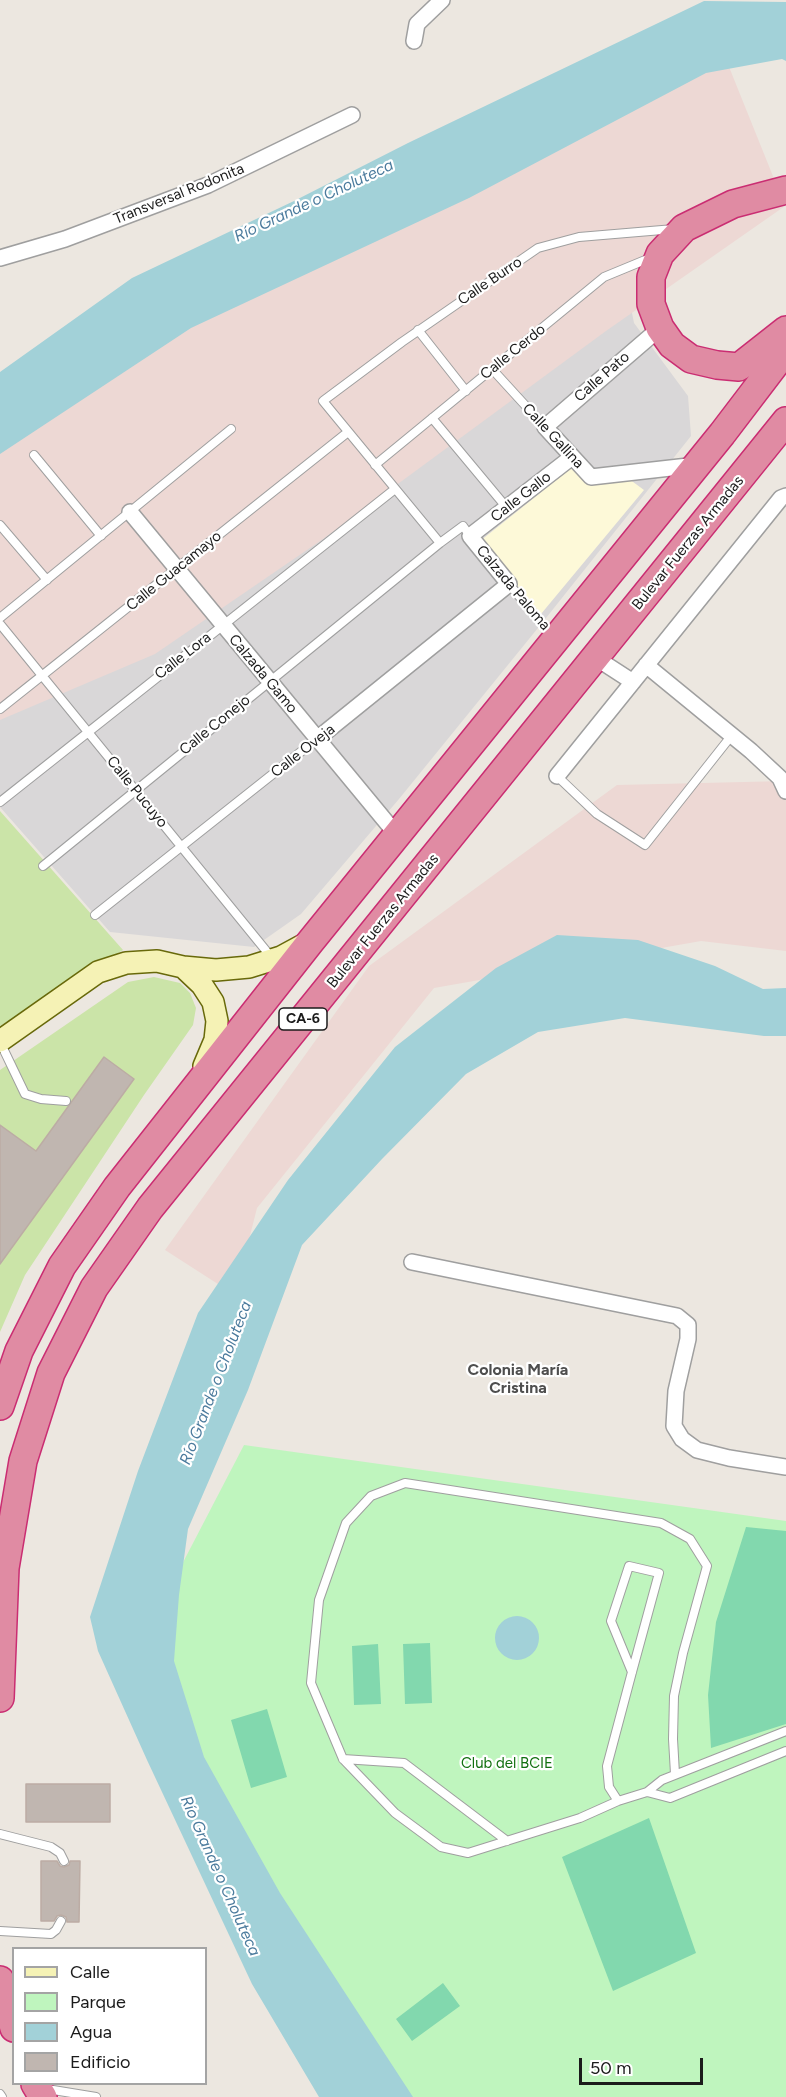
<!DOCTYPE html>
<meta charset="utf-8">
<style>
body{margin:0}
#map{position:relative;width:786px;height:2097px;overflow:hidden;background:#ece7e0;font-family:Figtree,sans-serif}
canvas{display:block}
.legend{position:absolute;left:12px;top:1947px;width:195px;height:138px;box-sizing:border-box;background:#fff;border:2px solid #a4a4a4;margin:0;padding:8px 10px;list-style:none;font-size:18px;color:#1b1b1b}
.legend li{display:flex;align-items:center;gap:12px;height:30px}
.legend b{width:30px;border:2px solid #a4a4a4}
.scale{position:absolute;left:579px;top:2058px;width:124px;height:27px;box-sizing:border-box;border:3px solid #1b1b1b;border-top:0;padding-left:8px;font-size:18px;line-height:21px;white-space:nowrap;color:#1b1b1b;-webkit-text-stroke:4px #fff;paint-order:stroke}
</style>
<div id="map">
<canvas width="786" height="2097"></canvas>
<ul class="legend">
<li><b style="height:8px;background:#f5f2b5"></b>Calle</li>
<li><b style="height:16px;background:#bff5be"></b>Parque</li>
<li><b style="height:16px;background:#a2d1d8"></b>Agua</li>
<li><b style="height:16px;background:#c0b6b0"></b>Edificio</li>
</ul>
<div class="scale">50 m</div>
</div>
<script>
const c = document.querySelector('canvas').getContext('2d');
c.lineJoin = 'round';
function fill(path, color) { c.fillStyle = color; c.fill(path, 'evenodd'); }
const shape = rows => new Path2D(rows.map(r => 'M' + r).join(''));
function trace(path, color, width, dash) { c.strokeStyle = color; c.lineWidth = width; c.lineCap = dash ? 'butt' : 'round'; c.setLineDash(dash || []); c.stroke(path); }
function label(font, color, halo, rows, align = 'center') {
  c.font = font + ' Figtree,sans-serif'; c.lineWidth = 4.5; c.setLineDash([]); c.textBaseline = 'middle'; c.strokeStyle = halo; c.fillStyle = color; for (const [text, x, y, turn = 0] of rows) {
    c.save(); c.translate(x, y); c.rotate((+turn || 0) * Math.PI / 180); c.textAlign = isNaN(turn) ? turn : align; if (halo) c.strokeText(text, 0, 0); c.fillText(text, 0, 0); c.restore();
  }
}
const residential = shape([
 [627,288,634,323,688,396,691,436,542,623,399,799,301,914,254,947,110,932,0,807,0,512]
]);
const education = shape([
 [574,466,589,485,625,476,644,490,541,614,480,541]
]);
const military = shape([
 [719,42,785,206,606,331,323,539,155,654,0,720,0,401],
 [786,781,786,951,701,941,434,988,257,1208,235,1295,165,1250,369,966,617,785]
]);
const grass = shape([
 [0,811,123,950,0,1026],
 [154,977,180,983,190,993,196,1008,193,1025,144,1095,25,1275,0,1332,0,1070,128,982]
]);
const park = shape([
 [244,1445,786,1521,786,2097,376,2097,187,1759,165,1597]
]);
const pitch = shape([
 [746,1527,786,1531,786,1724,711,1748,708,1695,716,1622],
 [430,1643,432,1703,405,1704,403,1644],
 [378,1644,381,1704,354,1705,352,1646],
 [267,1709,287,1777,251,1788,231,1720],
 [649,1818,696,1953,613,1991,562,1857],
 [443,1983,460,2006,412,2041,396,2019]
]);
const water = shape([
 [704,1,786,2,786,61,782,59,706,73,469,198,191,328,0,454,0,372,132,278,294,201,408,143],
 [557,935,638,940,715,966,763,989,786,988,786,1036,764,1036,625,1018,538,1032,466,1074,382,1159,302,1245,248,1390,188,1529,179,1595,174,1661,204,1757,280,1893,413,2097,319,2097,252,1984,147,1760,98,1651,90,1617,138,1471,198,1313,288,1180,395,1047,496,968],
 '495 1638a22 22 0 1 1 44 0a22 22 0 1 1-44 0Z'
]);
const building = shape([
 [104,1057,134,1079,0,1264,0,1125,36,1151,104,1057],
 [26,1784,110,1784,110,1822,26,1822,26,1784],
 [41,1861,57,1861,60,1866,64,1867,69,1865,70,1861,80,1861,79,1922,67,1922,66,1917,61,1915,57,1916,54,1921,41,1921,41,1861]
]);
const lane = shape([
 [418,330,466,391],
 [492,369,545,427],
 [432,418,507,508],
 [34,455,101,536],
 [375,465,604,277,650,258],
 [0,525,47,580],
 [440,543,323,401,402,342,538,248,579,237,674,229],
 [509,584,552,636],
 [0,618,231,429],
 [0,624,272,958],
 [0,709,348,432],
 [557,776,597,814,645,845,732,735],
 [0,802,395,489],
 [43,866,440,543,463,526,470,536],
 [95,915,317,739],
 [0,1042,25,1094,41,1099,66,1101],
 [343,1759,404,1763,507,1841],
 [675,1774,673,1739,674,1696,683,1653,707,1566,690,1539,661,1523,405,1483,371,1496,346,1523,319,1600,311,1683,343,1759,395,1813,441,1847,468,1853,580,1818,618,1801,647,1792,662,1780,786,1731],
 [647,1792,670,1798,786,1751],
 [618,1801,609,1787,607,1766,632,1672,659,1573,629,1566,611,1621,632,1672],
 [0,1834,51,1847,60,1853,64,1861],
 [0,1931,51,1934,56,1930,61,1921],
 [47,2089,96,2097],
 [0,2094,2,2097]
]);
const street = shape([
 [414,41,417,24,442,0],
 [0,258,65,239,208,185,352,115],
 [660,328,545,427,591,477,697,465],
 [130,512,397,835],
 [596,658,633,682],
 [646,665,751,751,780,778,786,791],
 [317,739,509,584,470,536,572,457],
 [557,776,781,498,786,496],
 [412,1262,677,1316,688,1325,688,1339,676,1391,674,1426,682,1439,697,1450,729,1458,786,1467]
]);
const secondary = shape([
 [183,967,202,985,213,1002,217,1021,215,1040,204,1066],
 [0,1041,98,972,126,963,157,961,183,967,216,970,249,967,281,957,305,944]
]);
const highway = shape([
 [786,190,733,204,684,228,660,254,651,277,651,304,660,328,672,345,691,359,717,365,739,367,786,330],
 [0,1406,19,1351,62,1266,117,1187,311,941,722,434,786,350],
 [0,1698,5,1568,23,1461,51,1373,94,1288,150,1208,786,421],
 [0,1980,14,2028],
 [35,2084,43,2097]
]);
const shields = [
 [303,1019,48]
];
const shieldNames = [
 ["CA-6",303,1019]
];
const streetNames = [
 ["Transversal Rodonita",179,194,-22],
 ["Calle Burro",490,281,-34],
 ["Calle Cerdo",513,352,-39],
 ["Calle Pato",602,377,-41],
 ["Calle Gallina",553,436,47],
 ["Calle Gallo",521,497,-38],
 ["Bulevar Fuerzas Armadas",688,543,-51],
 ["Calle Guacamayo",174,571,-39],
 ["Calzada Paloma",513,588,50],
 ["Calle Lora",183,656,-38],
 ["Calzada Gamo",263,674,50],
 ["Calle Conejo",215,725,-39],
 ["Calle Oveja",303,751,-38],
 ["Calle Pucuyo",137,792,51],
 ["Bulevar Fuerzas Armadas",383,921,-51]
];
const parkNames = [
 ["Club del BCIE",507,1764]
];
const waterNames = [
 ["Río Grande o Choluteca",314,201,-25],
 ["Río Grande o Choluteca",216,1383,-69],
 ["Río Grande o Choluteca",220,1876,66]
];
const neighbourhoodNames = [
 ["Colonia María",518,1370],
 ["Cristina",518,1388]
];
fill(residential, '#d9d7d8');
fill(education, '#fdf9d8');
fill(military, '#edd8d4');
fill(grass, '#cbe4a8');
fill(park, '#bff5be');
fill(pitch, '#82d8ae');
fill(water, '#a2d1d8');
fill(building, '#c0b6b0');
trace(building, '#bcaca4', 1.5);
trace(lane, '#9f9f9f', 10);
trace(street, '#9f9f9f', 18);
trace(secondary, '#68690a', 24);
trace(highway, '#ca2d72', 30);
trace(lane, '#fff', 8);
trace(street, '#fff', 15);
trace(secondary, '#f5f2b5', 21);
trace(highway, '#e08ba3', 27);
for (const [x, y, w] of shields) { const box = new Path2D(); box.roundRect(x - w / 2, y - 11, w, 22, 4.5); c.fillStyle = '#fff'; c.fill(box); trace(box, '#1b1b1b', 1.5); }
label('bold 14px', '#1b1b1b', null, shieldNames);
label('15px', '#1b1b1b', '#fff', streetNames);
label('15px', '#127011', '#fff', parkNames);
label('italic 16px', '#4b7b9d', '#fff', waterNames);
label('bold 16px', '#4e4e4e', '#fff', neighbourhoodNames);
</script>
